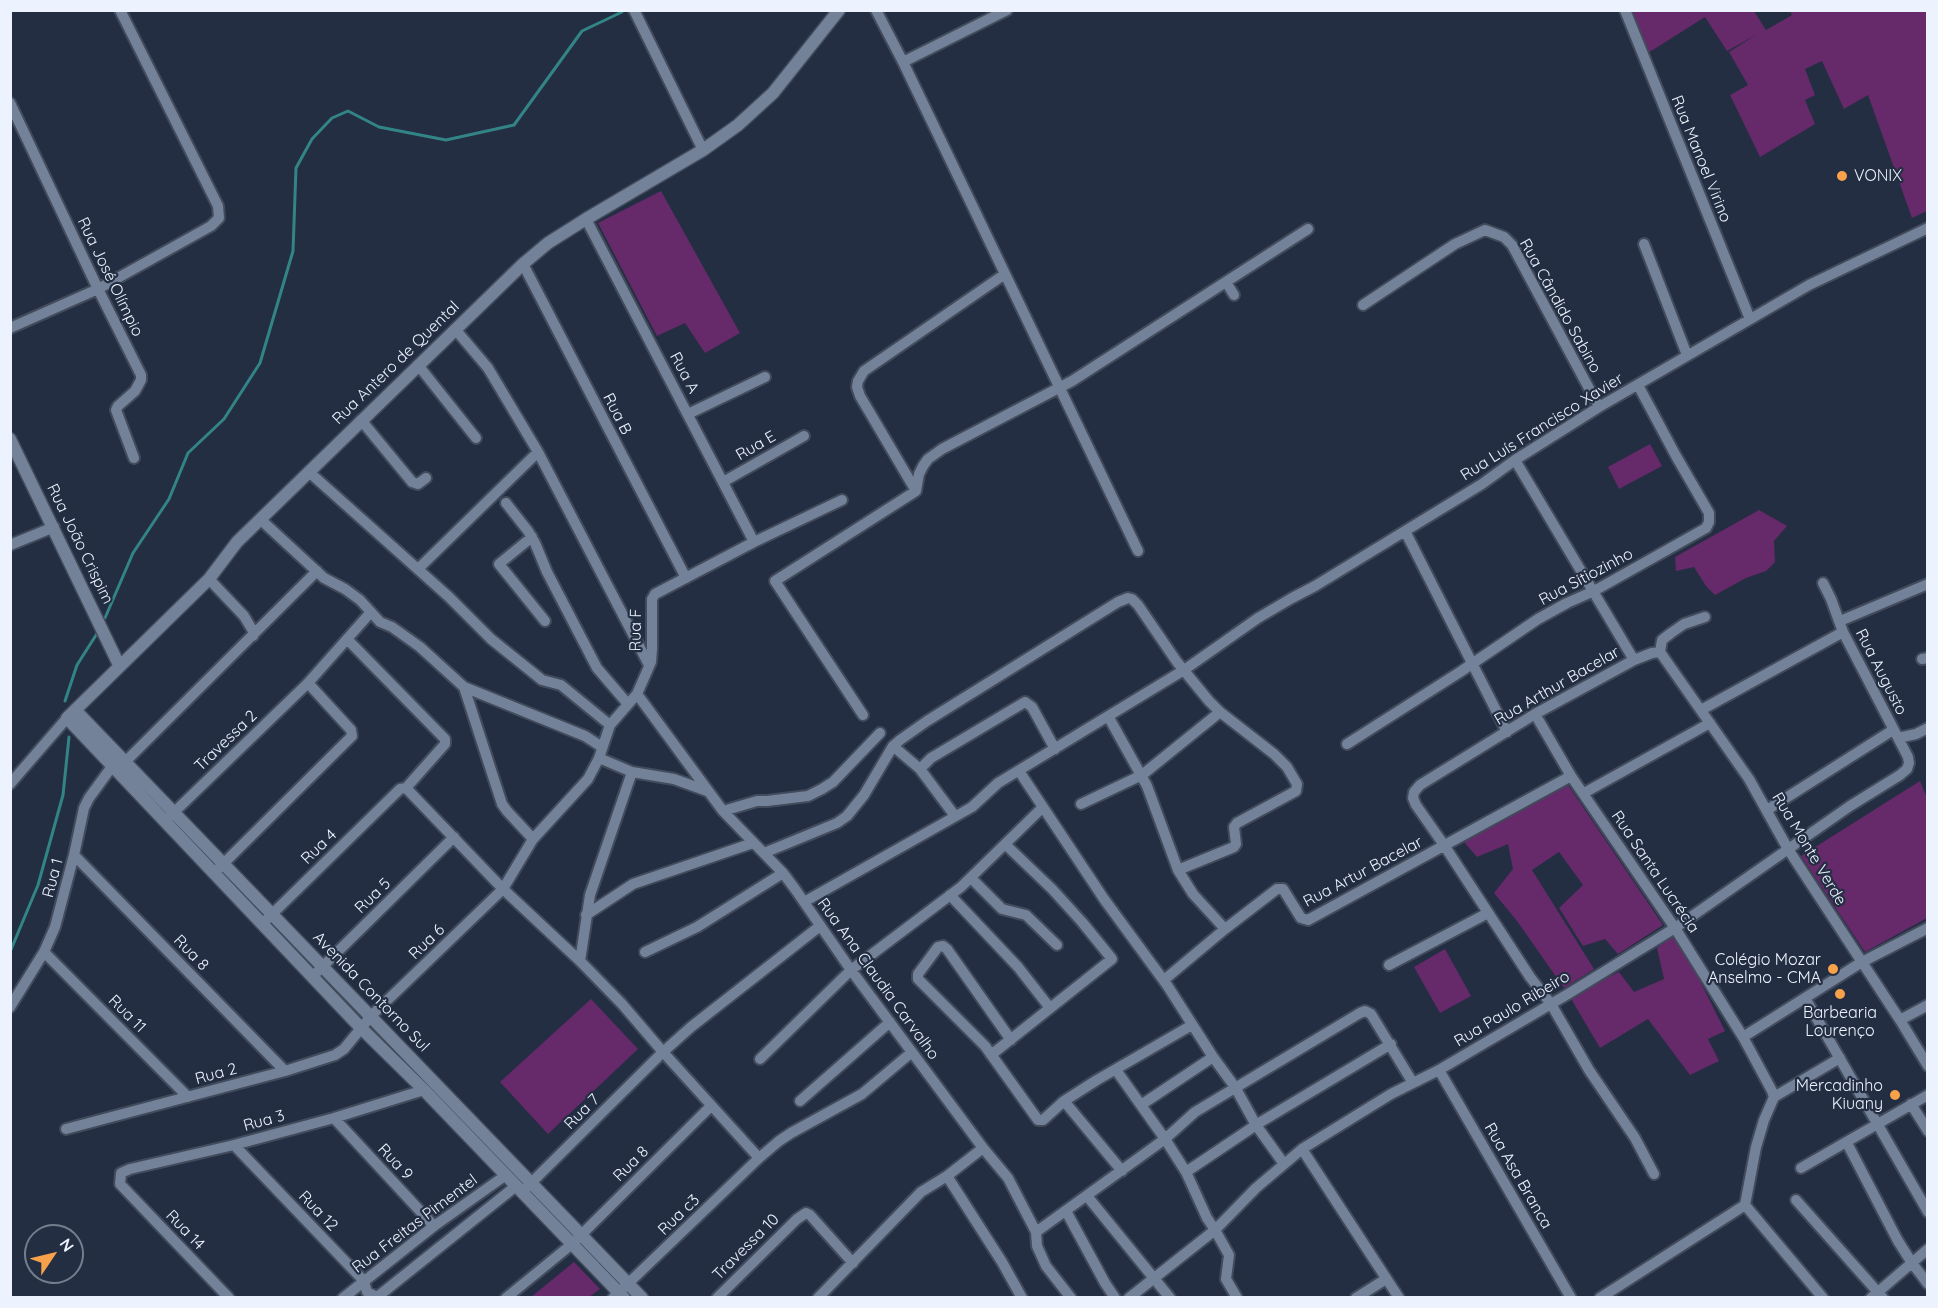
<!DOCTYPE html>
<meta charset="utf-8">
<style>
body{margin:0}
#map{position:relative;width:1938px;height:1308px;overflow:hidden;background:#232e43;font-family:Quicksand,sans-serif}
canvas{display:block}
.frame{position:absolute;inset:0;border:12px solid #ecf3fe;pointer-events:none}
.north{position:absolute;left:24px;top:1224px;width:60px;height:60px;box-sizing:border-box;background:#232e43;border:2px solid #737d8e;border-radius:50%;rotate:55deg;font-size:16px;font-weight:700;line-height:24px;text-align:center;color:#ecf3fe}
.north::after{content:'';display:block;margin:auto;width:21px;height:27px;background:#f7a14a;clip-path:polygon(50% 0,100% 100%,50% 72%,0 100%)}
</style>
<div id="map">
<canvas width="1938" height="1308"></canvas>
<div class="frame"></div>
<div class="north">N</div>
</div>
<script>
const c = document.querySelector('canvas').getContext('2d');
c.lineJoin = 'round';
function fill(path, color) { c.fillStyle = color; c.fill(path, 'evenodd'); }
const shape = rows => new Path2D(rows.map(r => 'M' + r).join(''));
function trace(path, color, width, dash) { c.strokeStyle = color; c.lineWidth = width; c.lineCap = dash ? 'butt' : 'round'; c.setLineDash(dash || []); c.stroke(path); }
function label(font, color, halo, rows, align = 'center') {
  c.font = font + ' Quicksand,sans-serif'; c.lineWidth = 4.5; c.setLineDash([]); c.textBaseline = 'middle'; c.strokeStyle = halo; c.fillStyle = color; for (const [text, x, y, turn = 0] of rows) {
    c.save(); c.translate(x, y); c.rotate((+turn || 0) * Math.PI / 180); c.textAlign = isNaN(turn) ? turn : align; if (halo) c.strokeText(text, 0, 0); c.fillText(text, 0, 0); c.restore();
  }
}
const green = shape([
 [1630,11,1754,11,1766,30,1792,15,1790,11,1927,11,1927,211,1912,218,1868,95,1844,109,1822,61,1805,69,1815,95,1805,100,1815,124,1760,157,1730,95,1748,85,1729,52,1756,35,1727,51,1705,17,1648,53],
 [661,191,740,333,705,353,685,323,657,336,598,223],
 [1650,444,1662,466,1619,489,1608,467],
 [1759,510,1787,526,1774,541,1775,562,1766,571,1746,578,1715,595,1706,586,1694,567,1676,571,1675,557],
 [1920,781,1927,798,1927,918,1865,952,1801,856],
 [1568,785,1663,925,1618,954,1605,939,1583,946,1559,908,1583,885,1559,852,1532,870,1594,969,1564,988,1517,921,1494,893,1513,869,1508,844,1477,857,1464,842],
 [1676,933,1725,1031,1708,1039,1719,1061,1690,1075,1648,1019,1600,1048,1570,997,1619,972,1634,992,1664,979,1657,948],
 [1445,949,1471,996,1440,1013,1414,967],
 [591,999,638,1049,548,1134,500,1082],
 [574,1262,600,1289,589,1297,531,1297]
]);
const stream = shape([
 [105,618,133,553,169,499,188,453,224,419,260,363,293,251,296,168,312,139,332,118,348,111,379,127,446,140,514,125,582,31,622,12],
 [65,701,77,665,98,632],
 [10,952,38,885,63,795,69,737]
]);
const minor = shape([
 [634,10,703,150],
 [876,10,903,62,971,203,1138,551],
 [1625,10,1750,319],
 [903,62,1007,10],
 [10,103,98,289,141,375,141,380,135,391,118,406,116,410,134,458],
 [586,219,754,542],
 [1644,244,1687,355],
 [523,264,686,578],
 [1226,282,1234,295],
 [1363,305,1455,244,1485,230,1504,237,1512,245,1599,407],
 [10,328,98,289,211,226,219,218,218,206,120,10],
 [455,329,488,368,538,452,649,665],
 [418,365,476,438],
 [688,414,765,377],
 [361,420,412,482,418,484,426,478],
 [1515,460,1634,660],
 [309,472,449,597,491,639,542,680,561,685,610,725],
 [723,482,804,436],
 [916,491,860,396,857,387,858,381,864,371,1005,274],
 [506,503,528,531,535,543,547,572,597,668,627,703],
 [260,519,324,578,345,589,360,600,380,622,392,627,420,647,464,687,585,736,602,747],
 [1405,531,1507,732],
 [532,537,499,564,545,621],
 [10,545,54,527],
 [418,569,538,452],
 [209,579,244,616,253,631,253,636],
 [1840,621,1928,584],
 [347,639,445,739,445,744,406,788],
 [1660,652,1749,779,1788,849,1900,1020,1928,1066],
 [1922,659,1928,658],
 [464,687,502,804,507,811,533,839],
 [637,694,723,811,783,873,795,889,851,970,983,1148,947,1176,921,1192,818,1298],
 [1701,710,1843,632],
 [1535,714,1571,776,1675,928,1743,1037,1772,1091,1774,1097,1764,1120,1756,1147,1745,1205,1823,1298],
 [863,715,775,581,916,491,919,474,923,466,928,459,942,449,1072,381,1308,229],
 [1108,716,1147,786,1178,870,1193,894,1225,929],
 [1898,738,1916,734,1928,728],
 [1347,744,1460,672,1538,619,1567,603,1594,591,1706,528,1709,522,1709,513,1676,456,1638,385],
 [893,746,920,769],
 [599,758,632,772,674,779,707,791],
 [121,766,317,571],
 [1019,771,1104,899,1167,985,1213,1057,1235,1087,1256,1125,1284,1164],
 [10,784,67,718],
 [1584,793,1710,723],
 [1081,804,1142,775,1220,712],
 [1767,810,1893,730],
 [723,811,757,801,767,801,808,796,822,789,833,782,880,733],
 [955,816,920,769,931,758,1025,702,1032,707,1055,749],
 [165,821,308,683,371,612],
 [764,853,837,823,847,816,864,795,893,746,900,740,927,721,1118,602,1128,598,1132,599,1138,605,1177,662,1209,701,1220,712,1274,754,1287,767,1297,784,1296,791,1237,823,1234,827,1236,844,1234,847,1178,870],
 [74,855,285,1071],
 [214,873,352,736,351,730,308,683],
 [971,878,1002,909,1026,915,1057,945],
 [950,895,1018,967,1050,1008],
 [804,902,972,807,998,783,1184,670,1258,618,1292,598,1315,586,1482,484,1515,460,1599,407,1809,285,1928,228],
 [586,915,633,884,753,843],
 [263,923,400,789,406,788,503,889,580,961,622,1004,663,1052,759,1158],
 [44,952,188,1097],
 [645,952,697,927,783,873],
 [580,961,590,895,632,772],
 [1389,965,1488,913],
 [313,976,454,837],
 [1164,980,1225,929,1277,889,1283,889,1301,918,1308,920,1571,776],
 [1805,998,1928,1212],
 [10,1007,44,952,55,927,74,855,84,808,89,798,116,761],
 [1900,1020,1928,1005],
 [1743,1037,1862,962,1928,928],
 [1011,1040,947,949,943,946,938,947,918,974,918,979,985,1046,1038,1120,1043,1120,1064,1101,1097,1080,1192,1025],
 [991,1055,1112,959,1082,922,1052,889,1005,844],
 [760,1059,851,970,961,887,1043,807],
 [1116,1070,1165,1139,1186,1172,1207,1218,1215,1230,1256,1188,1302,1149,1391,1094,1439,1070,1568,994,1675,928,1850,806,1900,775,1907,769,1909,763,1908,757,1843,632,1831,599,1823,583],
 [1439,1070,1571,1298],
 [1774,1097,1840,1058],
 [800,1101,890,1022],
 [1064,1101,1122,1171],
 [1911,1104,1928,1131],
 [1141,1105,1213,1057],
 [334,1118,434,1226],
 [66,1129,285,1071,335,1055,344,1049,371,1016,503,889,533,839,588,779,599,758,610,725,637,694,651,662,652,649,652,599,655,594,754,542,842,500],
 [1847,1143,1898,1241,1912,1263,1928,1284],
 [234,1145,364,1281,367,1292,377,1297],
 [983,1148,1008,1178,1036,1232,1165,1139,1195,1112,1360,1013,1365,1011,1371,1014,1413,1083],
 [1302,1149,1399,1298],
 [1801,1168,1928,1095],
 [1186,1172,1259,1123,1391,1044],
 [1654,1174,1635,1138,1589,1070,1551,1004,1530,977,1444,845,1416,805,1413,798,1414,792,1420,785,1535,714,1634,660,1652,653,1660,652,1662,640,1671,633,1684,624,1705,617],
 [947,1176,1002,1262,1022,1298],
 [522,1192,663,1052,691,1027,820,926],
 [1087,1196,1170,1298],
 [1796,1200,1883,1298],
 [1066,1211,1105,1283,1115,1298],
 [1036,1232,1037,1246,1046,1266,1071,1298],
 [229,1298,120,1184,121,1173,130,1169,234,1145,334,1118,424,1090],
 [343,1298,434,1226,506,1175],
 [376,1298,516,1186],
 [506,1298,572,1244,711,1106],
 [613,1298,759,1158,779,1141,791,1133,862,1094,912,1052],
 [717,1298,797,1219,806,1213,810,1215,853,1263],
 [1129,1298,1215,1230,1229,1255,1226,1279,1237,1298],
 [1356,1298,1386,1279],
 [1600,1298,1745,1205],
 [1871,1298,1928,1249]
]);
const tertiary = shape([
 [10,439,119,665],
 [75,710,642,1298],
 [624,1298,424,1090,361,1028,67,718,209,579,237,542,523,264,548,243,586,219,703,150,738,125,773,93,839,10]
]);
const markers = [
 [1842,176,6,"#f7a14a"],
 [1833,969,6,"#f7a14a"],
 [1840,994,6,"#f7a14a"],
 [1895,1095,6,"#f7a14a"]
];
const streetNames = [
 ["Rua Manoel Virino",1701,159,68],
 ["Rua José Olímpio",110,277,64],
 ["Rua Cândido Sabino",1560,306,61],
 ["Rua Antero de Quental",396,363,-44],
 ["Rua A",684,373,62],
 ["Rua B",617,414,63],
 ["Rua Luís Francisco Xavier",1542,427,-32],
 ["Rua E",756,446,-30],
 ["Rua João Crispim",80,544,64],
 ["Rua Sitiozinho",1586,577,-28],
 ["Rua F",636,630,-89],
 ["Rua Augusto",1881,672,63],
 ["Rua Arthur Bacelar",1557,686,-30],
 ["Travessa 2",226,741,-44],
 ["Rua 4",319,847,-44],
 ["Rua Monte Verde",1809,849,59],
 ["Rua Artur Bacelar",1363,872,-28],
 ["Rua Santa Lucrécia",1655,872,56],
 ["Rua 1",53,878,-75],
 ["Rua 5",373,896,-44],
 ["Rua 6",427,942,-44],
 ["Rua 8",191,953,46],
 ["Rua Ana Claudia Carvalho",878,979,54],
 ["Avenida Contorno Sul",371,992,46],
 ["Rua Paulo Ribeiro",1512,1009,-31],
 ["Rua 11",127,1014,45],
 ["Rua 2",216,1074,-15],
 ["Rua 7",582,1112,-45],
 ["Rua 3",264,1121,-15],
 ["Rua 9",395,1162,47],
 ["Rua 8",631,1164,-45],
 ["Rua Asa Branca",1518,1176,60],
 ["Rua 12",318,1211,46],
 ["Rua c3",679,1215,-44],
 ["Rua Freitas Pimentel",415,1224,-37],
 ["Rua 14",185,1230,46],
 ["Travessa 10",746,1247,-45]
];
const poiNames = [
 ["VONIX",1854,176,"left"],
 ["Colégio Mozar",1821,960],
 ["Anselmo - CMA",1821,978],
 ["Barbearia",1840,1013,"center"],
 ["Lourenço",1840,1031,"center"],
 ["Mercadinho",1883,1086],
 ["Kiuany",1883,1104]
];
fill(green, '#662969');
trace(stream, '#338486', 3);
trace(minor, '#424b5c', 14);
trace(tertiary, '#424b5c', 15);
trace(minor, '#738199', 10);
trace(tertiary, '#738199', 12);
for (const [x, y, r, color] of markers) { const dot = new Path2D(); dot.arc(x, y, r, 0, 2 * Math.PI); c.fillStyle = color; c.fill(dot); trace(dot, '#232e43', 2); }
label('16px', '#ecf3fe', '#232e43', streetNames);
label('16px', '#ecf3fe', '#232e43', poiNames, 'right');
</script>
